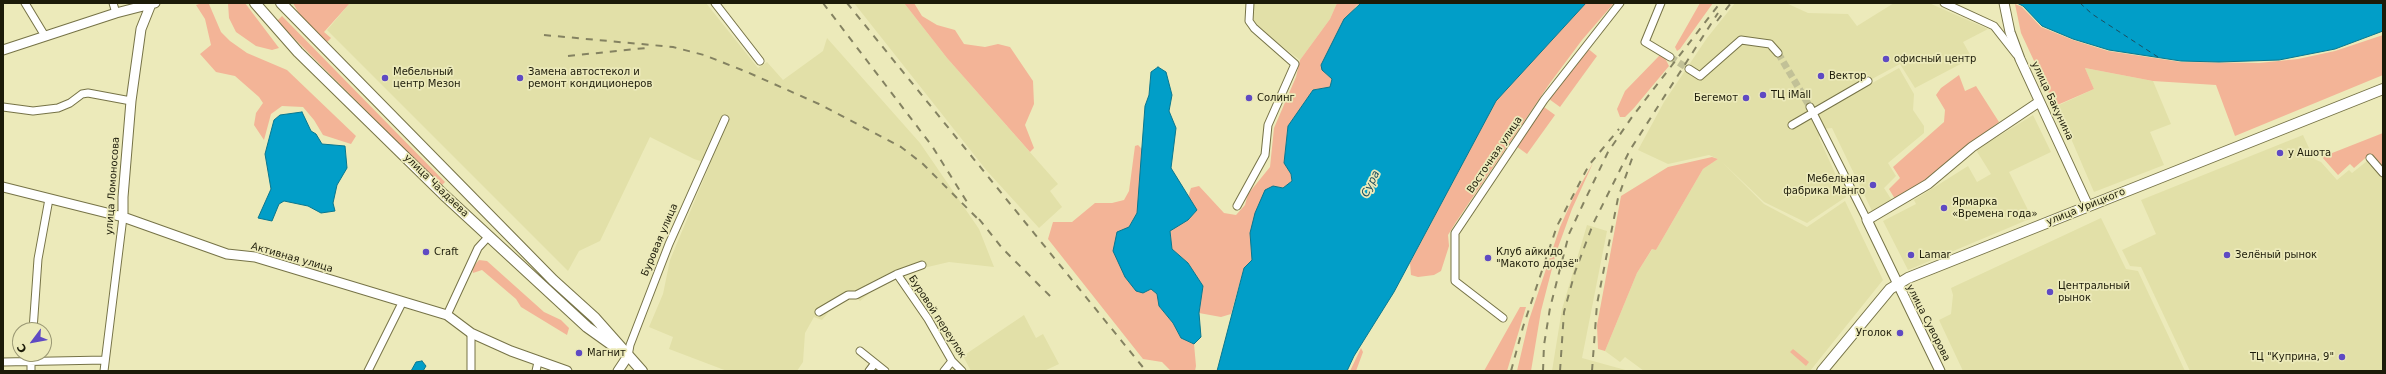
<!DOCTYPE html>
<meta charset="utf-8">
<style>
body{margin:0}
#map{position:relative;width:2386px;height:374px;overflow:hidden;background:#eceaba;font-family:"DejaVu Sans",sans-serif}
canvas{display:block}
.frame{position:absolute;inset:0;border:4px solid #1c1b09;pointer-events:none}
.north{position:absolute;left:12px;top:322px;width:40px;height:40px;box-sizing:border-box;background:#eceaba;border:1px solid #999773;border-radius:50%;rotate:238deg;font-size:11px;font-weight:700;line-height:16px;text-align:center;color:#1c1b09}
.north::after{content:'';display:block;margin:auto;width:14px;height:18px;background:#5f4ac3;clip-path:polygon(50% 0,100% 100%,50% 72%,0 100%)}
</style>
<div id="map">
<canvas width="2386" height="374"></canvas>
<div class="frame"></div>
<div class="north">С</div>
</div>
<script>
const c = document.querySelector('canvas').getContext('2d');
c.lineJoin = 'round';
function fill(path, color) { c.fillStyle = color; c.fill(path, 'evenodd'); }
const shape = rows => new Path2D(rows.map(r => 'M' + r).join(''));
function trace(path, color, width, dash) { c.strokeStyle = color; c.lineWidth = width; c.lineCap = dash ? 'butt' : 'round'; c.setLineDash(dash || []); c.stroke(path); }
function label(font, color, halo, rows, align = 'center') {
  c.font = font + ' "DejaVu Sans",sans-serif'; c.lineWidth = 3.5; c.setLineDash([]); c.textBaseline = 'middle'; c.strokeStyle = halo; c.fillStyle = color; for (const [text, x, y, turn = 0] of rows) {
    c.save(); c.translate(x, y); c.rotate((+turn || 0) * Math.PI / 180); c.textAlign = isNaN(turn) ? turn : align; if (halo) c.strokeText(text, 0, 0); c.fillText(text, 0, 0); c.restore();
  }
}
const built = shape([
 [350,3,706,3,758,68,767,62,783,80,823,51,827,38,920,143,979,229,994,267,949,262,919,269,881,284,860,301,852,294,833,307,822,320,814,317,805,333,803,362,797,371,727,371,669,349,673,337,649,327,663,294,670,260,710,164,694,159,650,137,600,241,579,251,568,271,327,30],
 [854,3,904,3,947,58,1058,184,1050,191,1062,207,1039,228,987,171],
 [1254,3,1337,3,1330,19,1300,60,1263,32,1251,17],
 [1735,3,1786,3,1808,13,1848,14,1857,26,1894,3,1929,3,1988,29,1963,42,1972,58,1915,88,1900,64,1872,79,1868,75,1811,111,1821,131,1819,138,1846,197,1807,223,1764,202,1722,162,1764,204,1807,227,1845,201,1883,280,1810,371,1644,371,1625,357,1620,362,1605,351,1637,273,1653,248,1656,250,1703,169,1718,159,1709,155,1668,164,1638,150,1664,102,1707,38],
 [1899,68,1914,94,1913,110,1924,126,1924,133,1888,163,1896,176,1884,188,1893,202,1872,211,1832,128,1823,129,1815,115],
 [2085,68,2153,81,2171,124,2150,132,2164,165,2094,192,2057,106,2094,89],
 [2033,115,2051,152,2009,172,2032,218,1908,270,1883,221,1916,204,1914,200,1968,166,1977,182,1991,174,1976,150],
 [2303,135,2314,159,2321,162,2337,180,2349,170,2352,173,2367,161,2383,178,2383,371,2190,371,2141,267,2130,266,2122,250,2156,234,2141,200],
 [2101,218,2126,269,2138,271,2185,371,1963,371,1939,320,1951,314,1953,295,1951,288],
 [1587,225,1607,231,1582,358,1629,371,1552,371,1562,309],
 [1024,315,1036,338,1043,334,1059,364,1044,371,971,371,963,356]
]);
const green = shape([
 [202,3,209,4,221,32,230,41,247,53,287,70,356,136,351,144,323,135,314,120,303,107,282,106,271,114,264,140,254,125,256,113,263,103,259,97,235,76,216,72,200,54,211,45,205,19,196,5],
 [228,3,245,3,279,48,272,50,256,46,236,32,229,18],
 [293,3,350,3,324,32,331,38,326,43,302,19],
 [904,3,914,3,922,16,937,25,955,30,964,44,985,47,998,44,1010,47,1033,81,1034,104,1025,125,1034,148,1030,152,947,58],
 [1337,3,1361,3,1356,6,1321,65,1326,74,1332,79,1330,87,1313,90,1288,126,1284,163,1291,174,1292,181,1283,188,1273,186,1250,233,1252,261,1244,268,1231,314,1221,317,1199,313,1203,286,1188,263,1172,249,1170,230,1188,220,1197,210,1188,197,1191,188,1199,186,1224,213,1236,215,1245,205,1248,194,1270,167,1274,128,1296,77,1300,60,1330,19],
 [1586,3,1614,3,1582,40,1550,83,1456,222,1448,235,1449,246,1441,271,1434,275,1418,277,1411,275,1410,263,1496,101],
 [1700,3,1713,3,1680,49,1677,51,1675,47],
 [2015,4,2022,7,2041,27,2073,40,2108,51,2181,62,2259,63,2298,59,2335,51,2383,35,2383,75,2235,136,2216,85,2153,81,2085,68,2094,89,2055,106,2021,33],
 [282,16,445,182,441,186,277,21],
 [1586,47,1597,56,1560,107,1549,99],
 [1659,56,1664,56,1669,66,1634,108,1625,117,1620,117,1617,109,1625,91],
 [1959,75,1965,91,1976,86,1999,122,1919,185,1895,199,1889,189,1900,178,1893,167,1944,122,1945,110,1936,95,1941,88],
 [1544,107,1555,115,1527,154,1516,146],
 [2383,133,2383,168,2370,154,2354,168,2350,164,2338,175,2322,157],
 [1138,145,1143,150,1137,213,1129,227,1143,293,1151,289,1157,294,1159,306,1173,323,1181,338,1194,344,1196,366,1195,371,1171,371,1162,362,1143,359,1048,239,1053,222,1072,222,1095,203,1112,203,1124,200,1129,191,1135,146],
 [1712,157,1718,159,1703,169,1656,250,1652,249,1637,273,1605,351,1598,349,1597,325,1621,196,1668,167],
 [1593,163,1572,209,1556,253,1541,311,1531,371,1517,371,1529,320,1560,227,1574,196],
 [479,260,487,261,544,312,561,320,569,328,567,335,521,307,516,299,482,270,473,273,472,268],
 [1520,307,1526,307,1507,371,1484,371],
 [1361,348,1363,352,1356,371,1350,371],
 [1793,349,1809,362,1806,366,1790,352]
]);
const water = shape([
 [1361,3,1586,3,1496,101,1394,292,1354,356,1347,371,1217,371,1244,268,1252,260,1250,233,1255,213,1265,190,1273,186,1283,188,1292,181,1291,174,1284,163,1288,126,1313,90,1330,87,1332,79,1322,70,1321,65,1344,19,1361,3],
 [2017,3,2383,3,2383,31,2335,49,2279,60,2219,62,2181,61,2109,50,2073,39,2042,26,2023,6,2017,3],
 [1158,67,1166,72,1172,95,1169,111,1176,128,1171,168,1197,210,1188,220,1170,231,1172,249,1188,263,1203,286,1199,313,1201,337,1194,344,1181,338,1173,323,1159,306,1157,294,1151,289,1143,293,1136,291,1125,277,1113,251,1117,232,1129,227,1137,213,1145,106,1149,95,1151,72,1158,67],
 [302,112,311,131,316,134,322,144,345,146,347,168,337,185,333,203,335,211,321,213,308,206,284,201,279,204,272,221,258,218,271,189,265,154,274,120,280,115,302,112],
 [422,361,426,366,423,371,411,371,416,362,422,361]
]);
const ferry = shape([
 [2080,3,2092,14,2161,59]
]);
const streetTunnel = shape([
 [1778,53,1810,107],
 [1670,57,1689,69]
]);
const street = shape([
 [25,3,45,36],
 [113,3,116,13],
 [715,3,760,61],
 [1661,3,1645,42,1670,57],
 [1944,3,1994,26,2016,54],
 [1689,69,1700,76,1741,40,1770,44,1778,53],
 [3,107,33,111,58,108,70,103,82,94,88,93,131,101],
 [1810,107,1867,220],
 [1792,125,1868,81],
 [2370,158,2383,173],
 [1237,206,1265,155,1268,125,1295,64,1254,28,1249,21,1250,3],
 [897,274,928,319,952,361,962,371],
 [819,312,848,295,856,295,897,274,922,265],
 [447,315,478,248,489,236],
 [1503,318,1455,281,1455,233,1544,100,1620,3],
 [33,330,38,259,49,199],
 [471,333,471,371],
 [860,351,885,371],
 [628,356,630,345,669,244,725,119],
 [3,362,105,360],
 [31,371,31,354],
 [104,371,123,217],
 [368,371,402,303],
 [536,371,538,362],
 [869,371,875,363],
 [944,371,952,361]
]);
const secondary = shape([
 [2004,3,2010,32,2020,59,2088,206],
 [3,50,116,13,155,3],
 [3,187,123,217,227,254,255,257,447,315,471,333,511,351,567,371],
 [123,217,123,197,131,101,141,29,151,4],
 [618,371,628,356],
 [1940,371,1867,220,1928,184,1972,147,2039,102]
]);
const primary = shape([
 [255,3,298,52,444,195,587,327,615,347],
 [281,3,553,280,595,318,642,371],
 [1822,371,1890,289,1908,278,2383,89]
]);
const rail = shape([
 [823,3,932,146,967,202],
 [847,3,1146,371],
 [1717,21,1731,3],
 [544,35,673,47,704,55,747,72,819,104,901,147,923,164,981,222],
 [568,56,646,48],
 [979,219,1002,248,1053,299],
 [1511,371,1523,327,1557,226,1589,165,1619,129],
 [1543,371,1544,345,1550,308,1569,234,1584,202,1608,152,1632,117,1720,3],
 [1560,371,1564,312,1575,272,1593,224,1630,150,1718,13],
 [1592,371,1597,304,1618,198,1634,153]
]);
const markers = [
 [1886,59,4,"#5f4ac3"],
 [1821,76,4,"#5f4ac3"],
 [385,78,4,"#5f4ac3"],
 [520,78,4,"#5f4ac3"],
 [1763,95,4,"#5f4ac3"],
 [1249,98,4,"#5f4ac3"],
 [1746,98,4,"#5f4ac3"],
 [2280,153,4,"#5f4ac3"],
 [1873,185,4,"#5f4ac3"],
 [1944,208,4,"#5f4ac3"],
 [426,252,4,"#5f4ac3"],
 [1911,255,4,"#5f4ac3"],
 [2227,255,4,"#5f4ac3"],
 [1488,258,4,"#5f4ac3"],
 [2050,292,4,"#5f4ac3"],
 [1900,333,4,"#5f4ac3"],
 [579,353,4,"#5f4ac3"],
 [2342,357,4,"#5f4ac3"]
];
const poiNames = [
 ["офисный центр",1894,59],
 ["Мебельный",393,72],
 ["центр Мезон",393,84],
 ["Замена автостекол и",528,72],
 ["ремонт кондиционеров",528,84],
 ["Вектор",1829,76],
 ["ТЦ iMall",1771,95],
 ["Солинг",1257,98],
 ["Бегемот",1738,98,"right"],
 ["у Ашота",2288,153],
 ["Мебельная",1865,179,"right"],
 ["фабрика Манго",1865,191,"right"],
 ["Ярмарка",1952,202],
 ["«Времена года»",1952,214],
 ["Craft",434,252],
 ["Клуб айкидо",1496,252],
 ["\"Макото додзё\"",1496,264],
 ["Lamar",1919,255],
 ["Зелёный рынок",2235,255],
 ["Центральный",2058,286],
 ["рынок",2058,298],
 ["Уголок",1892,333,"right"],
 ["Магнит",587,353],
 ["ТЦ \"Куприна, 9\"",2334,357,"right"]
];
const streetNames = [
 ["улица Бакунина",2052,101,65],
 ["Восточная улица",1495,155,-56],
 ["улица Ломоносова",113,186,-86],
 ["улица Чаадаева",436,186,44],
 ["улица Урицкого",2086,207,-22],
 ["Буровая улица",660,240,-67],
 ["Активная улица",292,258,16],
 ["Буровой переулок",937,317,57],
 ["улица Суворова",1928,323,63]
];
const waterNames = [
 ["Сура",1371,184,-64]
];
fill(built, '#e2e0a8');
fill(green, '#f3b497');
fill(water, '#019ec8');
trace(water, '#09778f', 1);
trace(ferry, '#1b4e60', 1, [5, 4]);
trace(streetTunnel, '#c2c197', 7, [7, 3.5]);
trace(street, '#767347', 9);
trace(secondary, '#767347', 11);
trace(primary, '#767347', 12);
trace(street, '#fff', 7);
trace(secondary, '#fff', 9);
trace(primary, '#fff', 10);
trace(rail, '#848261', 2, [7, 7]);
for (const [x, y, r, color] of markers) { const dot = new Path2D(); dot.arc(x, y, r, 0, 2 * Math.PI); c.fillStyle = color; c.fill(dot); trace(dot, '#eceaba', 1.5); }
label('10px', '#1c1b09', '#eceaba', poiNames, 'left');
label('10px', '#1c1b09', '#eceaba', streetNames);
label('italic 11px', '#1b4e60', '#eceaba', waterNames);
</script>
